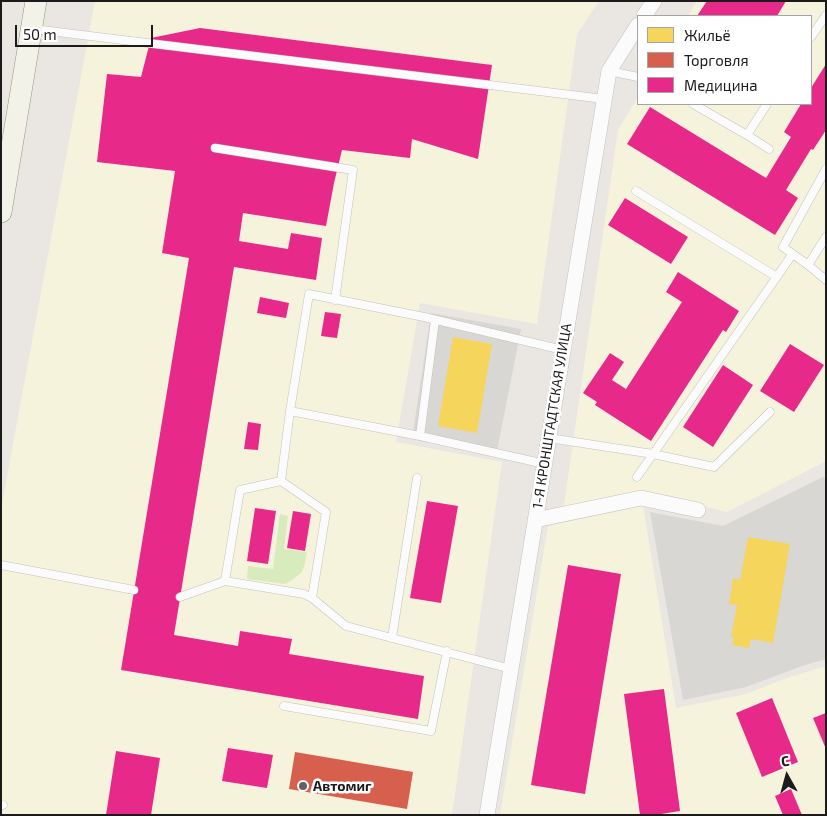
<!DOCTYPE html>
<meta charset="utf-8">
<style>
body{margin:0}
#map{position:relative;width:827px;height:816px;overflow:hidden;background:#eae7e2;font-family:"Exo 2",sans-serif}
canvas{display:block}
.frame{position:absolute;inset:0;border:2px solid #1b1b1b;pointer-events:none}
.legend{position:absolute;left:637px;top:15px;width:175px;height:90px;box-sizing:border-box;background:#fff;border:1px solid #a4a4a4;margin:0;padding:6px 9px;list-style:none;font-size:15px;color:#1b1b1b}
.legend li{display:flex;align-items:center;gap:10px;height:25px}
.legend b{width:25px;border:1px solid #a4a4a4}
.north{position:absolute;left:762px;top:751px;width:50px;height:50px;-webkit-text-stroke:4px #fff;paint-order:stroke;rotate:353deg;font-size:14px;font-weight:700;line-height:20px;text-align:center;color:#1b1b1b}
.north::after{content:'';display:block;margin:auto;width:18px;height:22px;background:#1b1b1b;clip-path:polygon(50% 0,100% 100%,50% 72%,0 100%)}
.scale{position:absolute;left:15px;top:25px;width:138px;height:22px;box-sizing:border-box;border:2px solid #1b1b1b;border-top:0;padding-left:6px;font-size:15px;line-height:18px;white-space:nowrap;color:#1b1b1b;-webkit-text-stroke:4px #fff;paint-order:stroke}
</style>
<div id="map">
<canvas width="827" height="816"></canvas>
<div class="frame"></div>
<ul class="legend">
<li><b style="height:14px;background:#f6d55c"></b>Жильё</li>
<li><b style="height:14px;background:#d6604d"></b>Торговля</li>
<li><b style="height:14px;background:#e7298a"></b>Медицина</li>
</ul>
<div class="north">С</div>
<div class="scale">50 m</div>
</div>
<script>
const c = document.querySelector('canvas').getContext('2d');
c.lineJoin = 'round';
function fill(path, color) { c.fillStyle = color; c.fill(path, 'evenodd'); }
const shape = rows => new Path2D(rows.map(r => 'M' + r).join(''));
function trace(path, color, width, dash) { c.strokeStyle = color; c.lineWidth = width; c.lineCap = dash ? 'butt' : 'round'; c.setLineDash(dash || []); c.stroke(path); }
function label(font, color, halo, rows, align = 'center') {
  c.font = font + ' "Exo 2",sans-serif'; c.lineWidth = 5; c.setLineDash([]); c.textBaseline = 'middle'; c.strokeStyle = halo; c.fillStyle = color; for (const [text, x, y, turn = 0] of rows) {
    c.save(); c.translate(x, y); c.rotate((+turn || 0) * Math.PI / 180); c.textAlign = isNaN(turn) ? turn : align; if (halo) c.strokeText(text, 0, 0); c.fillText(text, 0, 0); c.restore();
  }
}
const residential = shape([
 [431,313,521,329,496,456,412,439],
 [823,477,826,479,826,659,802,666,746,687,683,700,650,512,723,526]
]);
const education = shape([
 [95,1,599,1,577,34,537,324,420,303,396,442,502,462,452,815,1,815,1,509],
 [697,1,826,1,826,461,727,512,646,493,563,512,618,130,638,97,638,104,811,104,811,16,688,16],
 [643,506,676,708,746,694,784,679,826,666,826,815,500,815,548,526]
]);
const grass = shape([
 [280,514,288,516,284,549,307,552,305,563,302,572,292,580,285,584,247,579,248,566,273,569]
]);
const homes = shape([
 [453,337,492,344,477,433,438,426],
 [748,537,790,544,773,643,751,639,749,648,732,645,734,637,731,637,737,605,729,604,733,578,740,580]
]);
const shops = shape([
 [295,752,413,772,407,809,289,789]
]);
const health = shape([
 [707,1,786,1,777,16,697,16],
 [200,28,492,65,478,159,412,139,410,158,342,150,334,183,326,226,243,213,239,241,288,249,291,233,322,238,316,280,234,267,174,635,238,646,240,631,292,639,289,654,424,676,418,719,121,670,189,258,162,253,175,171,97,162,107,74,141,77,151,38],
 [826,64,826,130,813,150,811,149,786,190,798,198,775,235,627,144,650,107,766,178,791,137,784,132,801,104,811,104,811,88],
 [625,198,688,237,671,264,608,225],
 [678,272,739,311,726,332,723,330,651,441,595,405,597,402,583,393,610,353,624,362,612,380,626,389,682,302,666,292],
 [260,297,289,303,286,318,257,313],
 [325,312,341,314,337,338,321,336],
 [790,344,824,365,794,412,760,391],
 [723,365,753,385,713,447,683,427],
 [248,422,261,424,258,450,244,449],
 [427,501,458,506,441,603,410,598],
 [255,508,276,511,268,564,247,561],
 [293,511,311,514,305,551,287,548],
 [568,565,621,574,585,794,531,785],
 [664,689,680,811,655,815,640,815,624,694],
 [772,698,798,762,762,777,736,713],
 [826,713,826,749,813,718],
 [228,748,273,755,267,788,222,781],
 [116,751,160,758,151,815,106,815],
 [791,789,802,815,783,815,775,796]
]);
const service = shape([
 [33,29,604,99],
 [811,37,826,15],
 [609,71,638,77],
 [693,104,747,135,767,104],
 [747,135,769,149],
 [215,148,353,170,335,300],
 [826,169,783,247,808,265,826,280],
 [636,191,777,277],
 [808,265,826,237],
 [290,411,420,436,545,464],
 [420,436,435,320],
 [549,438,653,454,714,467,770,412],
 [637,477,792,255],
 [281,481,326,512,312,598],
 [1,565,134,590],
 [225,581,240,490,281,481,290,411,309,294,424,317,563,350],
 [180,597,225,581,304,594,312,598,346,626,511,669],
 [392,638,417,478],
 [284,706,431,731,447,651],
 [1,806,3,805]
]);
const minor = shape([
 [644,16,654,1],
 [535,520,641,498,698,510],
 [487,815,609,71,638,25]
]);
const secondary = shape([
 [1,212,36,1]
]);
const markers = [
 [303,786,5,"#636261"]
];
const streetNames = [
 ["1-Я КРОНШТАДТСКАЯ УЛИЦА",552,416,-81]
];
const poiNames = [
 ["Автомиг",313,786]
];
fill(residential, '#d9d7d4');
fill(education, '#f6f3dc');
fill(grass, '#d8ebbd');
fill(homes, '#f6d55c');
fill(shops, '#d6604d');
fill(health, '#e7298a');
trace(service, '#c2c1bf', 9);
trace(minor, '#c2c1bf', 16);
trace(secondary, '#93937b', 22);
trace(service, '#fcfbfb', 8);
trace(minor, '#fcfbfb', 15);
trace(secondary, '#f2f2e8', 21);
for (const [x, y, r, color] of markers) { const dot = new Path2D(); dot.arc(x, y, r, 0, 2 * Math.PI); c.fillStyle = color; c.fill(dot); trace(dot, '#fff', 2); }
label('14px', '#1b1b1b', '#fff', streetNames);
label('bold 14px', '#1b1b1b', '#fff', poiNames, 'left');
</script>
